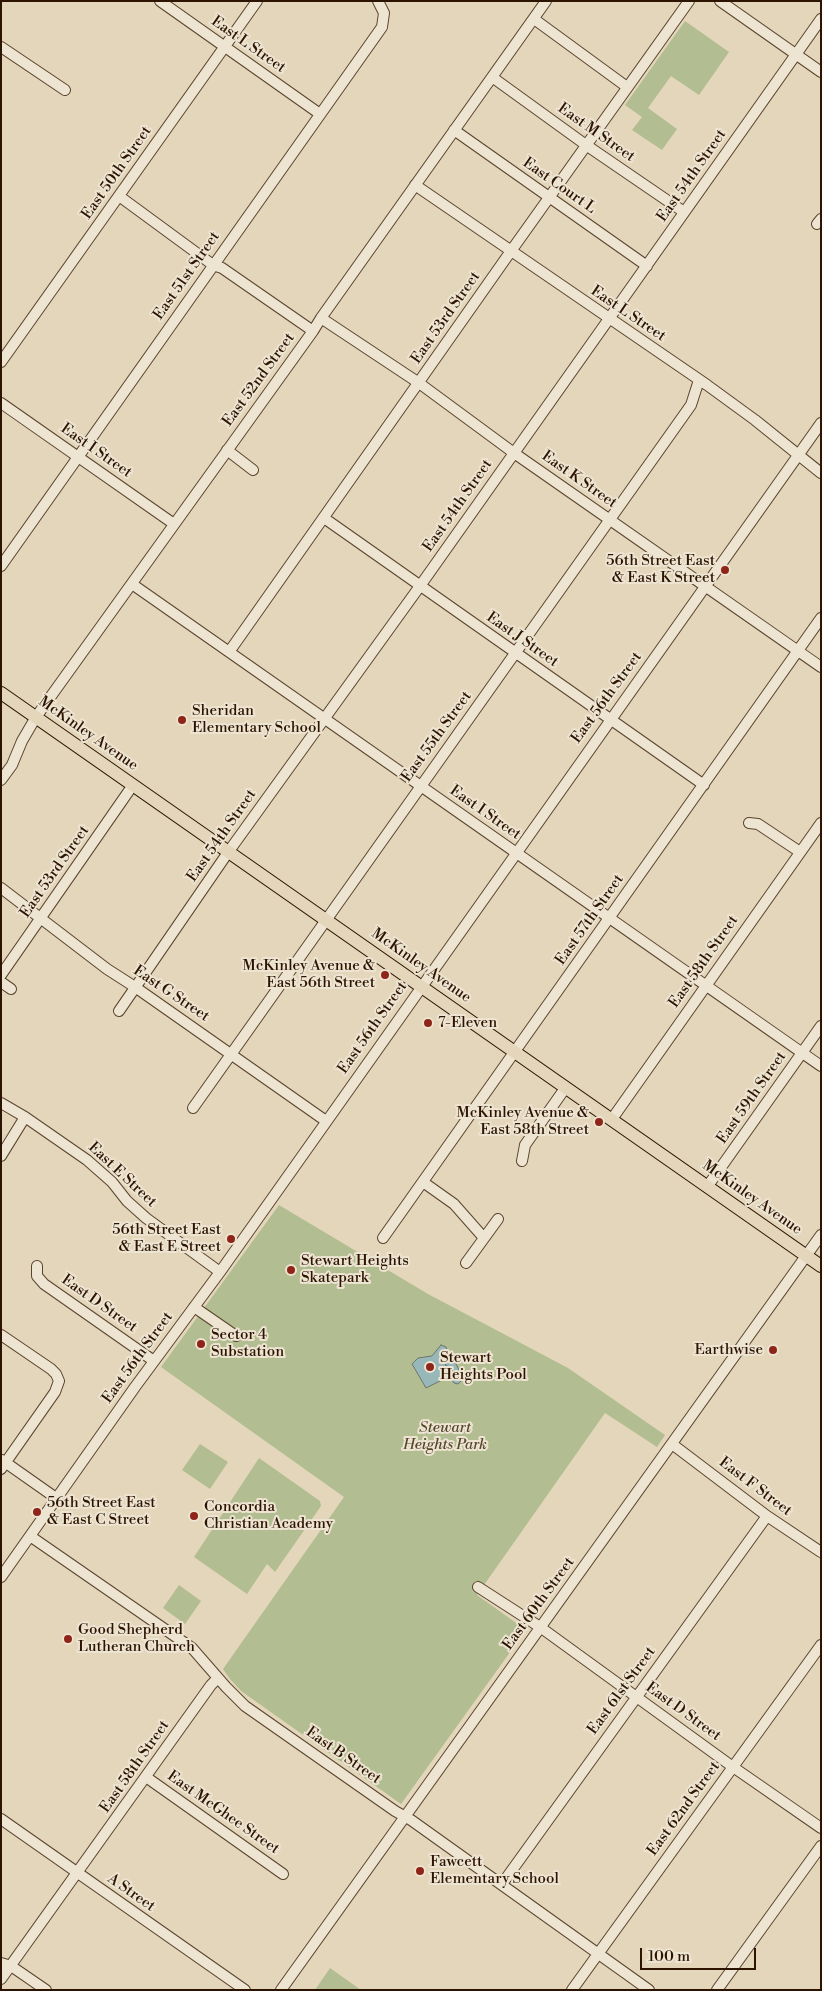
<!DOCTYPE html>
<style>
body{margin:0}
#map{position:relative;width:822px;height:1991px;overflow:hidden;background:#e4d6ba;font-family:"Libre Bodoni",serif}
canvas{display:block}
.frame{position:absolute;inset:0;border:2px solid #2c1400;pointer-events:none}
.scale{position:absolute;left:640px;top:1948px;width:116px;height:22px;box-sizing:border-box;border:2px solid #2c1400;border-top:0;padding-left:6px;font-size:15px;line-height:18px;white-space:nowrap;color:#2c1400;-webkit-text-stroke:4px #ede4d2;paint-order:stroke}
</style>
<div id="map">
<canvas width="822" height="1991"></canvas>
<div class="frame"></div>
<div class="scale">100 m</div>
</div>
<script>
const c = document.querySelector('canvas').getContext('2d');
c.lineJoin = 'round';
function fill(path, color) { c.fillStyle = color; c.fill(path, 'evenodd'); }
const shape = rows => new Path2D(rows.map(r => 'M' + r).join(''));
function trace(path, color, width, dash) { c.strokeStyle = color; c.lineWidth = width; c.lineCap = dash ? 'butt' : 'round'; c.setLineDash(dash || []); c.stroke(path); }
function label(font, color, halo, rows, align = 'center') {
  c.font = font + ' "Libre Bodoni",serif'; c.lineWidth = 4; c.setLineDash([]); c.textBaseline = 'middle'; c.strokeStyle = halo; c.fillStyle = color; for (const [text, x, y, turn = 0] of rows) {
    c.save(); c.translate(x, y); c.rotate((+turn || 0) * Math.PI / 180); c.textAlign = isNaN(turn) ? turn : align; if (halo) c.strokeText(text, 0, 0); c.fillText(text, 0, 0); c.restore();
  }
}
const green = shape([
 [685,21,729,52,699,95,671,76,648,108,677,129,662,150,632,130,642,117,625,105],
 [279,1205,428,1294,568,1368,665,1435,657,1447,605,1413,477,1595,526,1630,401,1804,241,1691,230,1679,223,1669,344,1497,161,1367],
 [200,1444,228,1462,210,1489,182,1470],
 [259,1458,320,1501,321,1506,275,1572,267,1564,247,1594,194,1557],
 [179,1585,201,1601,185,1624,163,1608],
 [330,1968,361,1990,315,1990]
]);
const water = shape([
 [441,1345,446,1347,448,1352,444,1361,450,1357,454,1360,462,1376,462,1380,458,1384,454,1383,452,1380,453,1371,445,1364,450,1376,426,1388,412,1364,418,1358,432,1356,441,1345]
]);
const minor = shape([
 [160,1,320,114],
 [720,1,821,72],
 [534,19,627,87],
 [1,47,65,90],
 [492,77,586,145,684,212],
 [454,130,647,266],
 [415,185,707,385,755,420,821,473],
 [119,196,213,265,222,268,313,331],
 [817,224,821,219],
 [321,318,419,383,514,453,821,667],
 [1,362,257,1],
 [1,403,174,524],
 [227,450,253,470],
 [324,518,704,785],
 [1,566,382,27,384,13,378,1],
 [132,584,821,1066],
 [229,652,511,251,689,1],
 [1,780,12,765,22,741,36,717,313,331,321,318,546,1],
 [749,823,758,824,800,852],
 [1,888,107,969,135,987,326,1121],
 [1,975,133,785],
 [1,982,11,989],
 [119,1011,229,851,420,586,821,19],
 [1,1103,25,1117,87,1160,112,1182,127,1201,146,1218,220,1272],
 [193,1108,691,405,699,380],
 [612,1119,821,823],
 [1,1156,25,1117],
 [522,1161,525,1145,566,1087],
 [423,1182,454,1204,484,1238],
 [707,1187,821,1026],
 [383,1238,821,618],
 [466,1263,498,1219],
 [37,1266,37,1276,44,1284,154,1361],
 [194,1307,236,1336],
 [1,1335,51,1369,56,1374,59,1381,55,1392,1,1469],
 [672,1444,767,1516,821,1552],
 [2,1460,56,1498],
 [30,1536,192,1648,226,1687,245,1706,395,1811,411,1820,649,1990],
 [1,1577,135,1387,220,1272,821,423],
 [478,1587,540,1627,733,1767,821,1828],
 [146,1777,283,1874],
 [1,1819,245,1990],
 [502,1884,767,1516],
 [1,1963,11,1966,46,1990],
 [1,1979,211,1685,218,1678],
 [281,1990,821,1235],
 [572,1990,821,1645],
 [717,1990,821,1846]
]);
const major = shape([
 [1,693,821,1266]
]);
const markers = [
 [725,570,5,"#8f2418"],
 [182,720,5,"#8f2418"],
 [385,975,5,"#8f2418"],
 [428,1023,5,"#8f2418"],
 [599,1122,5,"#8f2418"],
 [231,1239,5,"#8f2418"],
 [291,1270,5,"#8f2418"],
 [201,1344,5,"#8f2418"],
 [773,1350,5,"#8f2418"],
 [430,1367,5,"#8f2418"],
 [37,1512,5,"#8f2418"],
 [194,1516,5,"#8f2418"],
 [68,1639,5,"#8f2418"],
 [420,1871,5,"#8f2418"]
];
const streetNames = [
 ["East L Street",248,45,35],
 ["East M Street",596,133,35],
 ["East 50th Street",117,173,-55],
 ["East 54th Street",692,176,-55],
 ["East Court L",559,186,35],
 ["East 51st Street",187,276,-55],
 ["East L Street",628,314,34],
 ["East 53rd Street",446,318,-55],
 ["East 52nd Street",259,380,-54],
 ["East I Street",96,451,35],
 ["East K Street",579,480,35],
 ["East 54th Street",458,506,-55],
 ["East J Street",522,640,35],
 ["East 56th Street",607,698,-54],
 ["McKinley Avenue",88,734,35],
 ["East 55th Street",437,737,-54],
 ["East I Street",485,813,35],
 ["East 54th Street",222,836,-55],
 ["East 53rd Street",55,872,-55],
 ["East 57th Street",590,920,-55],
 ["East 58th Street",704,962,-55],
 ["McKinley Avenue",421,966,35],
 ["East G Street",171,994,34],
 ["East 56th Street",373,1028,-55],
 ["East 59th Street",752,1098,-55],
 ["East E Street",122,1175,43],
 ["McKinley Avenue",752,1198,35],
 ["East D Street",99,1304,35],
 ["East 56th Street",138,1358,-54],
 ["East F Street",755,1487,37],
 ["East 60th Street",539,1604,-54],
 ["East 61st Street",622,1691,-54],
 ["East D Street",683,1712,36],
 ["East B Street",343,1756,35],
 ["East 58th Street",135,1767,-55],
 ["East 62nd Street",684,1809,-54],
 ["East McGhee Street",223,1813,35],
 ["A Street",131,1893,35]
];
const poiNames = [
 ["56th Street East",715,561,"right"],
 ["& East K Street",715,578,"right"],
 ["Sheridan",192,711],
 ["Elementary School",192,728],
 ["McKinley Avenue &",375,966,"right"],
 ["East 56th Street",375,983,"right"],
 ["7-Eleven",438,1023],
 ["McKinley Avenue &",589,1113,"right"],
 ["East 58th Street",589,1130,"right"],
 ["56th Street East",221,1230,"right"],
 ["& East E Street",221,1247,"right"],
 ["Stewart Heights",301,1261],
 ["Skatepark",301,1278],
 ["Sector 4",211,1335],
 ["Substation",211,1352],
 ["Earthwise",763,1350,"right"],
 ["Stewart",440,1358],
 ["Heights Pool",440,1375],
 ["56th Street East",47,1503],
 ["& East C Street",47,1520],
 ["Concordia",204,1507],
 ["Christian Academy",204,1524],
 ["Good Shepherd",78,1630],
 ["Lutheran Church",78,1647],
 ["Fawcett",430,1862],
 ["Elementary School",430,1879]
];
const parkNames = [
 ["Stewart",445,1428],
 ["Heights Park",445,1445]
];
fill(green, '#b2be91');
fill(water, '#98b7b8');
trace(water, '#6d766e', 1);
trace(minor, '#5a442e', 12);
trace(major, '#2c1400', 14);
trace(minor, '#ede4d2', 10);
trace(major, '#e4d6ba', 12);
for (const [x, y, r, color] of markers) { const dot = new Path2D(); dot.arc(x, y, r, 0, 2 * Math.PI); c.fillStyle = color; c.fill(dot); trace(dot, '#ede4d2', 2); }
label('15px', '#2c1400', '#ede4d2', streetNames);
label('15px', '#2c1400', '#ede4d2', poiNames, 'left');
label('italic 15px', '#54472c', '#ede4d2', parkNames);
</script>
